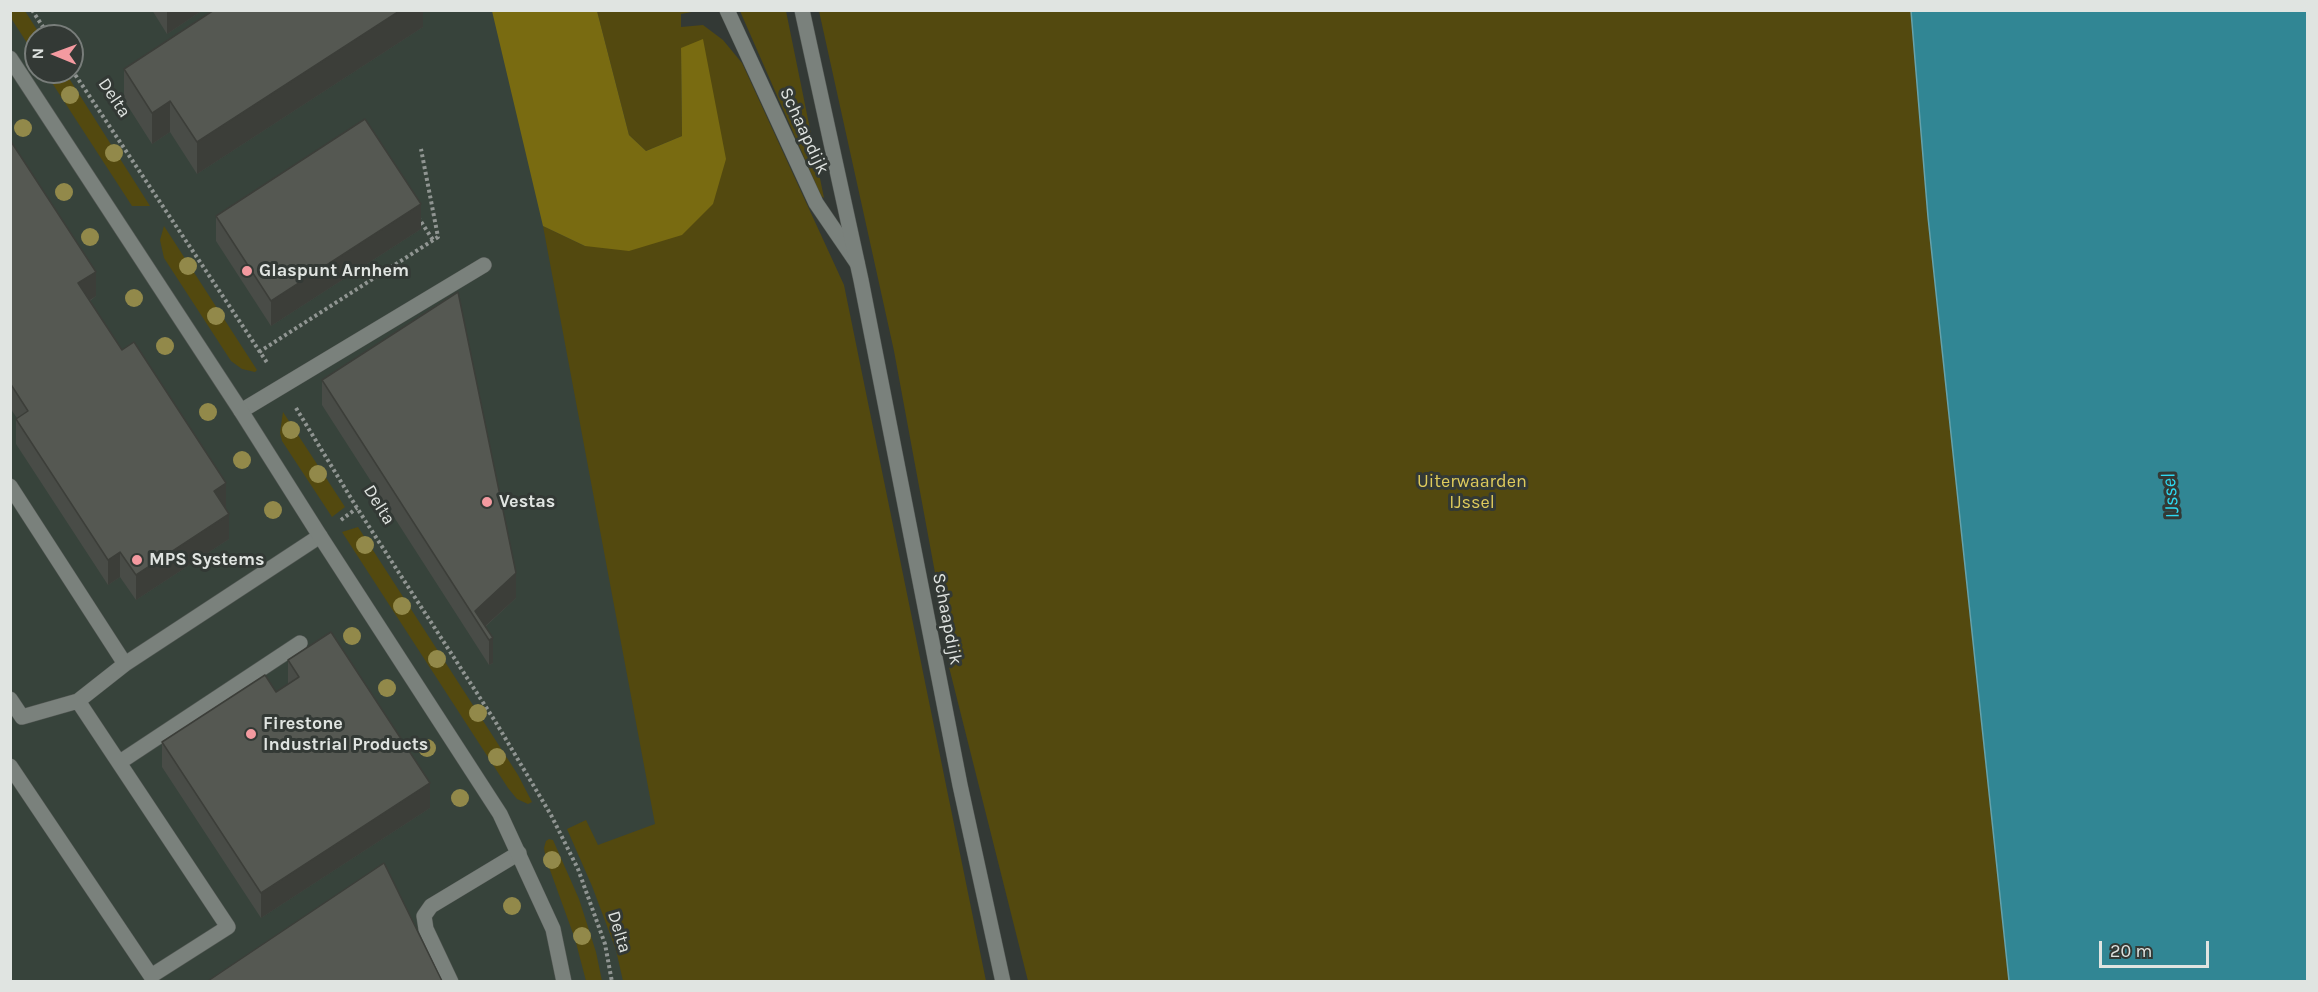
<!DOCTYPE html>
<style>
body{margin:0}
#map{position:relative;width:2318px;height:992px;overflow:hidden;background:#333935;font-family:Karla,sans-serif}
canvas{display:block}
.frame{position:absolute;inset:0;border:12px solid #e0e4e1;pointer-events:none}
.north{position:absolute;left:24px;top:24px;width:60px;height:60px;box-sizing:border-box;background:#333935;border:2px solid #787d7a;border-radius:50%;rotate:271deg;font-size:16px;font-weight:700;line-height:24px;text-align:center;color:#e0e4e1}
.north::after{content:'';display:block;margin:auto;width:21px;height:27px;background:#f49aa0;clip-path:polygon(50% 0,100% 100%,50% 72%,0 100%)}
.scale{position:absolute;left:2099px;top:941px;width:110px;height:27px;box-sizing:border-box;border:3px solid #e0e4e1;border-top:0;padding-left:8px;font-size:18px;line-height:21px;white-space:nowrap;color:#e0e4e1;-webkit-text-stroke:4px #333935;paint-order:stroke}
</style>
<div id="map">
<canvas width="2318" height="992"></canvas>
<div class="frame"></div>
<div class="north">N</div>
<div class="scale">20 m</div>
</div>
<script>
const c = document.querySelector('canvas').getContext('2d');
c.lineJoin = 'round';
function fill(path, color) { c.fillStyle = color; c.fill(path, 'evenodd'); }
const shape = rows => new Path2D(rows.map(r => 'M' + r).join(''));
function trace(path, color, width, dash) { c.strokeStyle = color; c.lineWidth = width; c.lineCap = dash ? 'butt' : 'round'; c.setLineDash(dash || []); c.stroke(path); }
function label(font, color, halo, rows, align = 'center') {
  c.font = font + ' Karla,sans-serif'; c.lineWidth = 6; c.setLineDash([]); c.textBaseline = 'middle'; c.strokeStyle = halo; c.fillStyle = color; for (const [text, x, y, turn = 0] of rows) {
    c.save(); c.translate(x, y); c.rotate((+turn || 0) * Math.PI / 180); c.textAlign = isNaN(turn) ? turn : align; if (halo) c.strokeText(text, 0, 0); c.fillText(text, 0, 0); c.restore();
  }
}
const built = shape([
 [10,11,563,11,694,981,11,981],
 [36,36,72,36,72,72,36,72]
]);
const green = shape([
 [11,10,25,11,41,36,36,36,36,57,11,18],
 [597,11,697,11,681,14,681,27,703,25,723,40,742,63,844,285,986,981,623,981,616,950,592,886,567,829,586,820,598,845,655,824,543,226,585,246,713,204,681,48,682,136,646,151,629,135],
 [740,11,786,11,824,198,821,196],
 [819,11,1912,11,1928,217,2009,981,1028,981,948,663,943,616,894,351],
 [45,72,65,72,150,206,132,206],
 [164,226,257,370,255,372,242,369,231,361,164,258,160,240],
 [283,412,345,507,332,517,282,441,280,433],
 [358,527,518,775,532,802,528,804,517,799,508,788,342,532],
 [549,839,553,840,579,899,596,952,602,981,586,981,575,939,546,859,544,848,546,841]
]);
const forest = shape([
 [492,11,597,11,629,135,646,151,682,136,681,48,703,39,726,159,713,204,682,235,629,251,585,246,543,226]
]);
const water = shape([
 [1911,11,2307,11,2307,981,2009,981,1928,217,1911,11]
]);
const path = shape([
 [32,10,49,36],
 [72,70,268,364],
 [418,217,433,240],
 [259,352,438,237,421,149],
 [296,408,357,508,495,721,551,815,578,869,605,944,612,982],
 [341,520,357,508]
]);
const service = shape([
 [727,10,816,203,857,263],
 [241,411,484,265],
 [10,486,125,664],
 [10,699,22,717,78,701,125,664,320,536],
 [120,762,300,643],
 [10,766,151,976,228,927,78,701],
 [451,982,426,929,424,916,431,906,519,853]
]);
const minor = shape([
 [802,10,861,280,960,785,1003,982],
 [10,58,241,411,320,536,500,814,553,929,564,982]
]);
const trees = [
 [70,95],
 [23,128],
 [114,153],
 [64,192],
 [90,237],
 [188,266],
 [134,298],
 [216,316],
 [165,346],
 [208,412],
 [291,430],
 [242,460],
 [318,474],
 [273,510],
 [365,545],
 [402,606],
 [352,636],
 [437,659],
 [387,688],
 [478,713],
 [427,748],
 [497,757],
 [460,798],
 [552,860],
 [512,906],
 [582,936]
];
const wall = shape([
 [152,10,203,10,167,34],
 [423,10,423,27,197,174,170,132,152,144,124,100,124,69],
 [10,140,96,296,90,301,226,508,229,539,136,600,120,577,108,585,16,444,16,419,17,418,10,408],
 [216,216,421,229,271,326,216,241],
 [322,380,516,598,485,627,493,638,493,663,489,665,322,405],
 [288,660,430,808,261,918,162,767,162,742,276,692,288,684]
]);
const shadedWall = shape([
 [167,10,203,10,167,34],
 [401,10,423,10,423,27,197,174,197,142],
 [170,101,170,132,152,144,152,113],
 [421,204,421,229,271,326,271,301],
 [96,272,96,296,78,308,78,283],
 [226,483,226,508,214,516,214,491],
 [229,514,229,539,136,600,136,575],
 [120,552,120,577,108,585,108,560],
 [516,573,516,598,482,629,475,611],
 [493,638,493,663,489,665,489,640],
 [430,783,430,808,261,918,261,893]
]);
const building = shape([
 [214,10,401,10,197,142,170,101,152,113,124,69,214,10],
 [365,119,421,204,271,301,216,216,365,119],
 [10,140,96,272,78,283,122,350,134,342,226,483,214,491,229,514,136,575,120,552,108,560,16,419,28,411,10,383,10,140],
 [458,292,516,573,475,611,493,638,489,640,322,380,458,292],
 [331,632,430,783,261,893,162,742,265,675,276,692,299,677,288,660,331,632],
 [384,863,442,981,208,981,384,863]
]);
const markers = [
 [247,271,6,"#f49aa0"],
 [487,502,6,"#f49aa0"],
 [137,560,6,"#f49aa0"],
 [251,734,6,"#f49aa0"]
];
const streetNames = [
 ["Delta",114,98,56],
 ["Schaapdijk",804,131,65],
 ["Delta",379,505,58],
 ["Schaapdijk",947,619,79],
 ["Delta",619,932,73]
];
const poiNames = [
 ["Glaspunt Arnhem",259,271],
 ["Vestas",499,502],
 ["MPS Systems",149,560],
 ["Firestone",263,724],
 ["Industrial Products",263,745]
];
const parkNames = [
 ["Uiterwaarden",1472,482],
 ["IJssel",1472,503]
];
const waterNames = [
 ["IJssel",2171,496,-96]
];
fill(built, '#37433b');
fill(green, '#53490f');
fill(forest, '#796b11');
fill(water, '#318694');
trace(water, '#66a2ab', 1.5);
trace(service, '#525753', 16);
trace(minor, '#525753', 16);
trace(path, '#909592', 4, [3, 3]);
trace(service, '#7a817c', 15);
trace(minor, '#7a817c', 15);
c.fillStyle = '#92894a';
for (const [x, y] of trees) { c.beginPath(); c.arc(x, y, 9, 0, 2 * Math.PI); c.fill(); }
fill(wall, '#494c47');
fill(shadedWall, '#3c3e39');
fill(building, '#555852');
trace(building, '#3c3e39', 1.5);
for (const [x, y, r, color] of markers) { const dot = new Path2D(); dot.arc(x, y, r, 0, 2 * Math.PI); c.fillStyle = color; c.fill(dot); trace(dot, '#333935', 2); }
label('18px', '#e0e4e1', '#333935', streetNames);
label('bold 18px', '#e0e4e1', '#333935', poiNames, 'left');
label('18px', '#dfcb5c', '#333935', parkNames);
label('italic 20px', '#2ed9f1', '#333935', waterNames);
</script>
